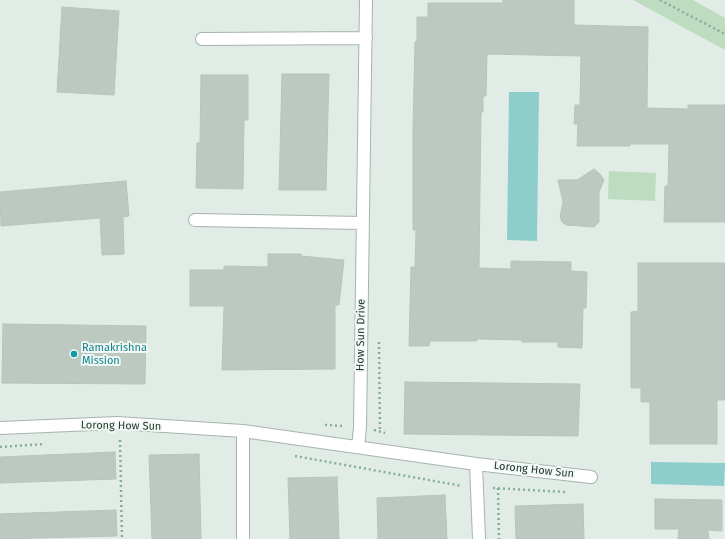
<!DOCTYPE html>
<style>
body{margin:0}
canvas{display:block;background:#e2ece6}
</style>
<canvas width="725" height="539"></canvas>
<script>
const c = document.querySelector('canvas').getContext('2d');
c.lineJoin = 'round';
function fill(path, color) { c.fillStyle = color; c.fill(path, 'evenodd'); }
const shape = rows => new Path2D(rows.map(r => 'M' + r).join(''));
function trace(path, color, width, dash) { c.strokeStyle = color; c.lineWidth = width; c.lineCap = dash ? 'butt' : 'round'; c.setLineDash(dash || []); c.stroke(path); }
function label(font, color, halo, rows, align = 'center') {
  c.font = font + ' "Fira Sans",sans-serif'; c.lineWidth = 4; c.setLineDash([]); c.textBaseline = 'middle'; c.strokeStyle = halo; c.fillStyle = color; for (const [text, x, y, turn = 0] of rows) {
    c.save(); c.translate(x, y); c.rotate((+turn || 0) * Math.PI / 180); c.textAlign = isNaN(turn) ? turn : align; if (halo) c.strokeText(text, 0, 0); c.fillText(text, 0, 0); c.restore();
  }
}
const green = shape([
 [633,0,693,0,725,18,725,50],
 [609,171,656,173,655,201,608,199]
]);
const water = shape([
 [509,92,539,92,537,241,507,240],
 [651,462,725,463,724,486,651,484]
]);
const building = shape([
 [503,0,574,0,574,25,648,27,647,108,688,109,688,105,725,105,725,222,664,222,665,186,668,186,669,144,630,144,630,146,577,146,578,124,574,124,575,105,580,105,581,56,487,54,486,96,483,96,483,112,481,112,479,268,511,269,511,261,571,262,571,271,587,272,586,308,583,308,582,348,558,347,558,342,522,342,522,340,477,339,477,341,430,341,429,346,409,346,411,267,415,267,416,230,413,230,413,127,415,42,417,42,417,17,428,17,428,3,503,3,503,0],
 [62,7,119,11,114,95,57,92,62,7],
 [282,74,329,74,326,190,279,190,282,74],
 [201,75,248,75,248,120,244,120,243,189,196,188,197,143,200,143,201,75],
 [594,169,600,174,604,180,599,192,599,222,594,227,566,225,562,222,560,216,563,202,558,180,577,180,594,169],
 [126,181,129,216,123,217,124,254,102,255,100,218,1,226,0,192,126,181],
 [268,254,301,254,301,256,344,260,339,305,335,305,335,369,222,370,224,306,190,306,190,270,224,270,224,266,268,267,268,254],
 [638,263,725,263,725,400,717,400,717,444,650,444,650,402,641,402,641,388,631,388,631,312,638,311,638,263],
 [3,324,146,326,145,384,2,383,3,324],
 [405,382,580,384,578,436,404,434,405,382],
 [115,452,116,479,0,483,0,457,115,452],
 [199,454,201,539,152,539,149,455,199,454],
 [337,477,339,539,290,539,288,478,337,477],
 [445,495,447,539,378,539,377,498,445,495],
 [655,499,722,500,722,531,708,530,709,539,678,539,679,529,655,529,655,499],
 [583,504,584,539,516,539,515,506,583,504],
 [116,510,117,536,0,539,0,514,116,510]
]);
const path = shape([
 [660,0,725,34],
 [379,342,380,431],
 [325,425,344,426],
 [374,430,385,433],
 [120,440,122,539],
 [0,447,45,444],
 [295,456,462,486],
 [493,488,565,492],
 [498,488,499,539]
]);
const minor = shape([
 [202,39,366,38],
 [195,220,363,223],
 [0,428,117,423,243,431,476,464,591,477],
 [358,447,360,427,366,0],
 [476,464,479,539],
 [243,539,243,431]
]);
const markers = [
 [74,354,4,"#0f9aa8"]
];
const streetNames = [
 ["How Sun Drive",361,335,-89],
 ["Lorong How Sun",121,426,1],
 ["Lorong How Sun",534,470,6]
];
const cultureNames = [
 ["Ramakrishna",82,348],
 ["Mission",82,361]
];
fill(green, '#bddcc0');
fill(water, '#8dcecd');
fill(building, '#bbc9c1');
trace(building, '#b5c5bc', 1);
trace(minor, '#a5b4ac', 14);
trace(path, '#85ae9a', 2.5, [2, 3]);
trace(minor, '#fff', 12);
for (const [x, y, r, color] of markers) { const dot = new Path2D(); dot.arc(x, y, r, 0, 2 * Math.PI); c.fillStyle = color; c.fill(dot); trace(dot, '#f3f8f5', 1.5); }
label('11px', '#233c31', '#f3f8f5', streetNames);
label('11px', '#0d838f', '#f3f8f5', cultureNames, 'left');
</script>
